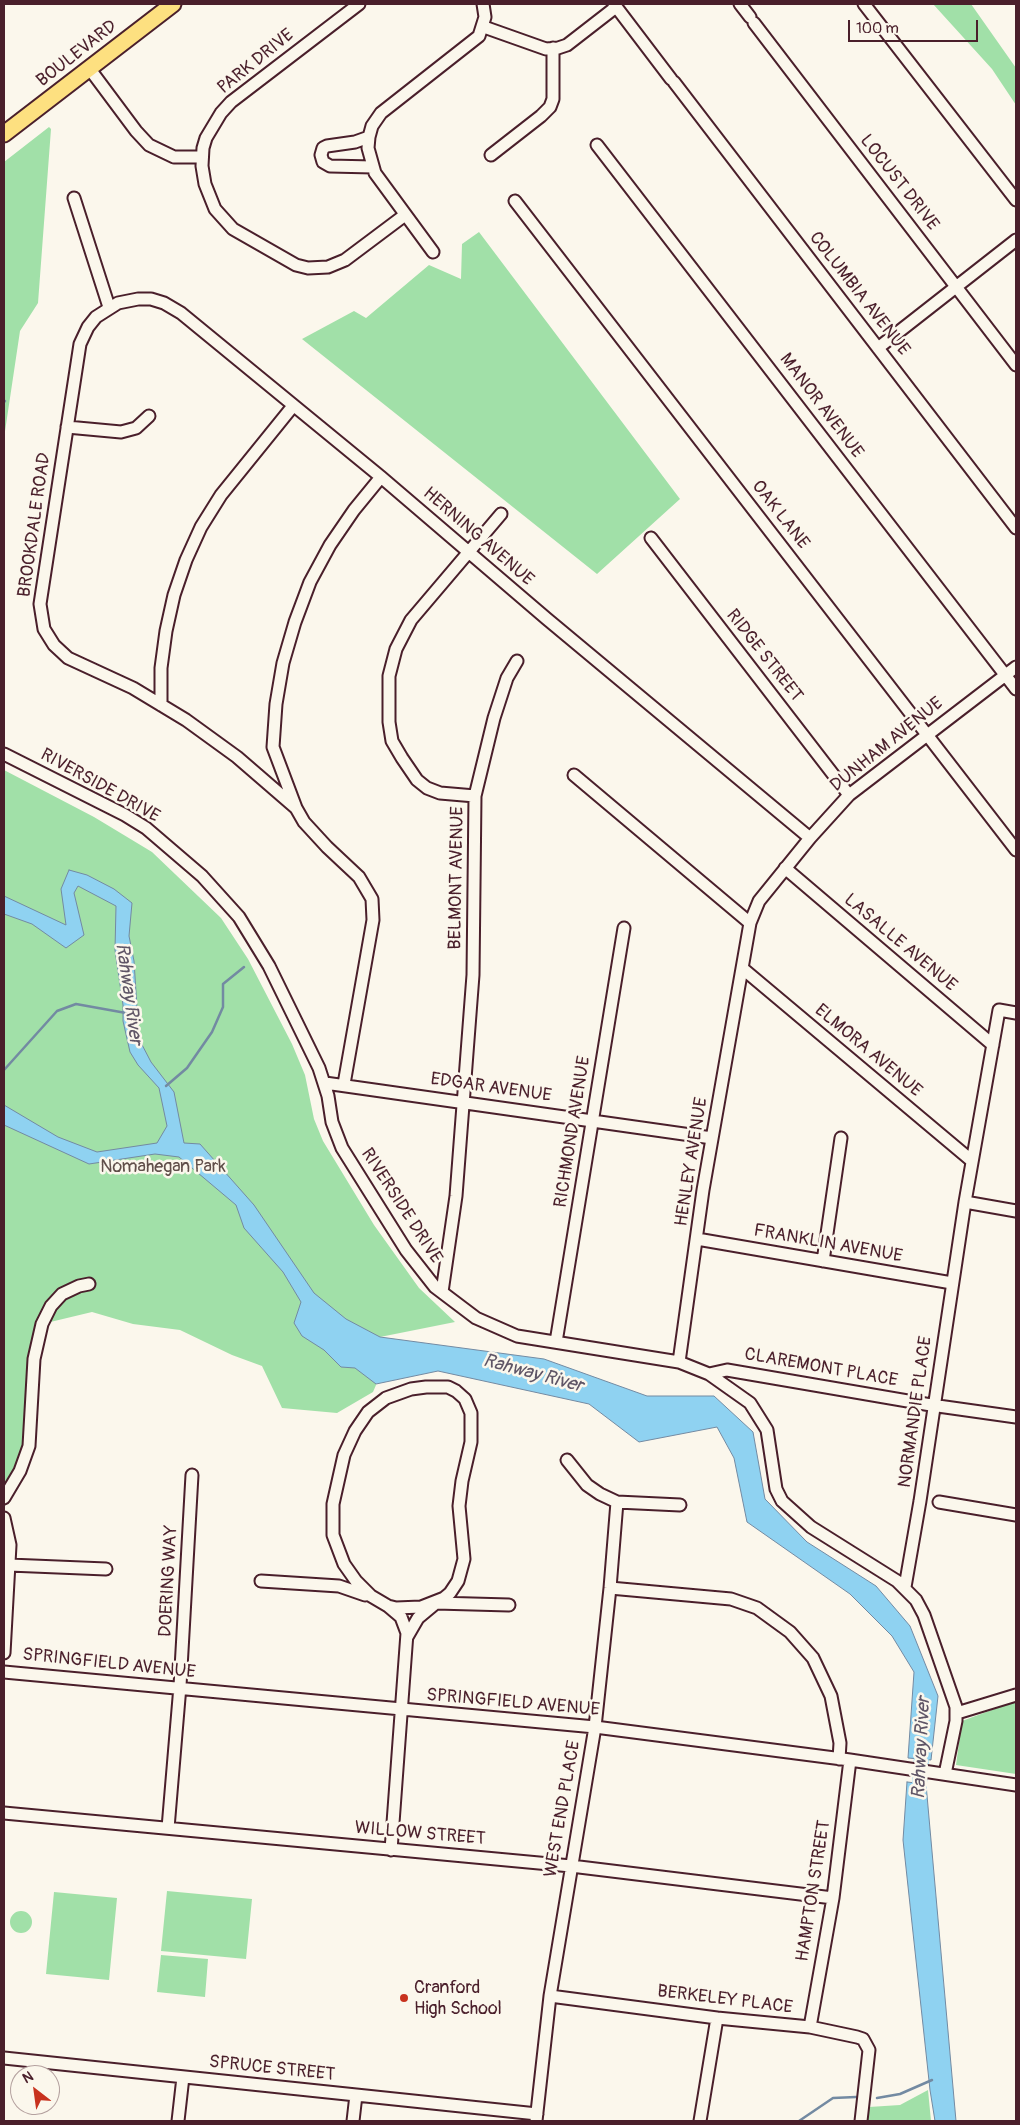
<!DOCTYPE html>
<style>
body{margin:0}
#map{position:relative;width:1020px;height:2125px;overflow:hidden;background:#fbf7ec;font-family:Pangolin,sans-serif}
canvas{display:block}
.frame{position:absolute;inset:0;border:5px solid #4a1f2b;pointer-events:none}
.north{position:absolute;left:10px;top:2065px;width:50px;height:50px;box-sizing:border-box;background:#fbf7ec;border:1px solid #b4a19f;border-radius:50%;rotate:330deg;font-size:14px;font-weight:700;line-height:20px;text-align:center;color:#4a1f2b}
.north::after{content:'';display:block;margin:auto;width:18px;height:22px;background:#c8321e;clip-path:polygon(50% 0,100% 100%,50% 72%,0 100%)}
.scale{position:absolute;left:848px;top:20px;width:130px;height:22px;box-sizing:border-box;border:2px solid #4a1f2b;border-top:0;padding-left:6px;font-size:15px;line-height:18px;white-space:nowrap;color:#4a1f2b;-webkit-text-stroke:4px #fbf7ec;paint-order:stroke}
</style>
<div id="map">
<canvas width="1020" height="2125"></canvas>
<div class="frame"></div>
<div class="north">N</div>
<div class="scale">100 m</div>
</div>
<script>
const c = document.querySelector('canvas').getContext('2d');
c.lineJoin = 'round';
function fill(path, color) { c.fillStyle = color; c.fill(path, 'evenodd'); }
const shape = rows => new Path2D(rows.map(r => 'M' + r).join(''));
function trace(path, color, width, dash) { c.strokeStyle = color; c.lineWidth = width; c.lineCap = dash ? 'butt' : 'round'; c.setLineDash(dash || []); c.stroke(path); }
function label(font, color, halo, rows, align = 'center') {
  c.font = font + ' Pangolin,sans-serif'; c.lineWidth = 5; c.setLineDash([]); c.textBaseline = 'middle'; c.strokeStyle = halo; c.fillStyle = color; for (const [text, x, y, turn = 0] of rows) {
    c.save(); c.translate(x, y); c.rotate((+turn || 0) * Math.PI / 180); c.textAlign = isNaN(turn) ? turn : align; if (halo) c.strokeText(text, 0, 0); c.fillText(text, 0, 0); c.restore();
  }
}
const green = shape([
 [933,4,971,4,1016,68,1016,105,992,69],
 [49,127,51,129,38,303,20,331,4,438,4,162],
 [479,232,680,499,597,574,302,339,354,311,366,318,429,265,461,279,462,244],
 [4,770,94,817,152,852,221,918,248,959,292,1044,305,1075,314,1119,323,1141,374,1225,419,1288,455,1322,380,1337,376,1385,373,1392,337,1413,282,1408,262,1366,232,1355,180,1330,133,1324,92,1312,42,1324,29,1446,4,1498],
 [1016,1701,1016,1774,956,1765,962,1721],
 [167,1891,252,1899,246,1959,161,1951],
 [54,1892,117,1898,109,1980,46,1974],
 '10 1922a11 11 0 1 1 22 0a11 11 0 1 1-22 0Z',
 [161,1955,208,1959,205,1997,157,1992],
 [928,2090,931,2121,868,2121,869,2107,900,2105]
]);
const water = shape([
 [69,870,87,875,114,889,132,903,129,936,134,961,139,1039,151,1062,174,1092,184,1143,200,1144,254,1205,314,1293,346,1319,380,1337,544,1359,647,1396,714,1396,753,1432,765,1499,807,1542,876,1586,910,1626,938,1696,931,1760,908,1758,914,1672,892,1636,850,1594,747,1522,734,1458,717,1427,639,1442,589,1404,438,1371,376,1384,355,1368,341,1367,324,1350,302,1336,294,1323,301,1302,283,1272,244,1228,236,1205,179,1157,155,1154,89,1164,4,1125,4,1105,58,1137,97,1152,157,1143,167,1126,159,1088,138,1065,130,1052,123,1021,123,1005,115,950,116,906,78,886,74,893,84,935,66,948,32,924,4,914,4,896,66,925,61,889,69,870],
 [907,1782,926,1784,956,2121,935,2121,930,2090,903,1840,907,1782]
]);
const stream = shape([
 [4,402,5,401],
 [4,1070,57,1011,76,1004,126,1013],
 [166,1086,187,1068,212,1032,223,1007,223,984,244,967],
 [877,2098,900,2094,932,2080],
 [799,2121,833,2098,856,2097]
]);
const river = shape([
 [918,1802,923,1738]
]);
const minor = shape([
 [359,4,231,102,221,113,206,138,203,148,202,166,205,184,215,209,233,229,296,265,308,268,328,267,345,260,405,215],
 [614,4,671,79],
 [740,4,750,17],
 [864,4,1016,200],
 [754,23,1016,365],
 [484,27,546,49,558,48,567,45,616,7],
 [89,68,136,131,149,145,174,157,202,157],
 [674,82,1016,528],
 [369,137,355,142,327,146,323,148,321,155,323,162,330,166,373,167],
 [597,145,1016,689],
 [491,155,541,116,550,107,553,99,553,48],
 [74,198,109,307],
 [515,201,1016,850],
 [433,252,375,173,368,148,369,137,372,126,381,113,479,36,485,17,483,4],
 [878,348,1016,240],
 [67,427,121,432,136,428,149,416],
 [651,538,849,795],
 [161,705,161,668,166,631,174,595,186,560,201,527,221,495,293,406],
 [4,754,125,815,146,828,202,876,239,917,269,966,319,1068,328,1096,332,1122,342,1148,406,1250,435,1287,476,1318,517,1336,679,1362,709,1374,750,1403,767,1430,776,1489,782,1501,811,1527,897,1581,916,1600,924,1615,956,1707,956,1721,945,1774],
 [574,775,750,923],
 [475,796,440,793,427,788,417,780,402,758,392,741,389,722,389,676,396,649,411,620,501,514],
 [296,808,237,757,186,720,133,688,68,658,54,645,44,629,40,604,80,344,88,327,96,317,118,303,138,299,151,299,164,303,181,313,381,477,547,619,810,838],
 [785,868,993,1045],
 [742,968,972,1161],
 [325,1083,712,1138],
 [344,1084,373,920,372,899,359,877,327,847,304,822,296,808,273,747,276,704,283,663,295,622,310,582,330,545,354,510,381,477],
 [965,1202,1016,1211],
 [697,1239,952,1283],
 [823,1261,841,1138],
 [442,1292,456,1196,473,975,475,796,494,718,507,678,517,661],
 [556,1342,624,928],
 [679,1362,703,1190,750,923,759,901,810,838,849,795,1016,667],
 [709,1374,727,1370,931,1405,1016,1417],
 [426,1387,448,1387,456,1391,465,1399,471,1413,471,1442,462,1481,459,1506,464,1559,458,1581,450,1593,444,1598,421,1607,396,1608,388,1606,371,1596,356,1581,344,1564,333,1535,333,1504,344,1455,355,1431,368,1412,386,1398,411,1389,426,1387],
 [567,1460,587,1485,600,1494,617,1502,680,1505],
 [4,1498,20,1471,29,1446,34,1359,42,1324,51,1306,62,1294,79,1286,89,1284],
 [939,1502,1016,1515],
 [4,1518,10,1545,4,1653],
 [9,1565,106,1569],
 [261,1581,339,1586,365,1595],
 [905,1587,920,1501,965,1202,999,1010,1016,1013],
 [610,1588,731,1599,757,1608,790,1632,813,1658,831,1696,840,1743,839,1759],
 [388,1606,401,1617,407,1633,391,1850],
 [407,1637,418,1618,436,1603,509,1605],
 [4,1672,595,1727,850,1760,1016,1785],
 [957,1713,1016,1695],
 [4,1813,571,1866,833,1898],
 [168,1828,180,1686,192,1475],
 [550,1996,717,2018,810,2027,857,2037,863,2039,869,2050,861,2121],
 [810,2027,833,1898,850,1760],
 [4,2058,537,2114],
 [178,2121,183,2077],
 [353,2121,356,2095],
 [536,2121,550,1996,595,1727,610,1588,617,1502],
 [700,2121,717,2018]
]);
const major = shape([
 [4,134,173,4]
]);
const markers = [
 [404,1998,5,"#c8321e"]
];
const streetNames = [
 ["BOULEVARD",77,54,-38],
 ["PARK DRIVE",256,62,-39],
 ["LOCUST DRIVE",899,183,52],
 ["COLUMBIA AVENUE",859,294,52],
 ["MANOR AVENUE",821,406,53],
 ["OAK LANE",780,515,52],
 ["BROOKDALE ROAD",35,525,-82],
 ["HERNING AVENUE",478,537,41],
 ["RIDGE STREET",764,656,52],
 ["DUNHAM AVENUE",887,745,-39],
 ["RIVERSIDE DRIVE",100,786,29],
 ["BELMONT AVENUE",457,878,-89],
 ["LASALLE AVENUE",900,943,40],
 ["ELMORA AVENUE",868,1051,40],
 ["EDGAR AVENUE",491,1088,8],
 ["RICHMOND AVENUE",573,1132,-81],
 ["HENLEY AVENUE",692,1162,-81],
 ["RIVERSIDE DRIVE",401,1206,57],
 ["FRANKLIN AVENUE",828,1244,10],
 ["CLAREMONT PLACE",821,1368,10],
 ["NORMANDIE PLACE",916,1412,-82],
 ["DOERING WAY",169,1581,-87],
 ["SPRINGFIELD AVENUE",109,1664,6],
 ["SPRINGFIELD AVENUE",513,1703,5],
 ["WEST END PLACE",563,1809,-80],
 ["WILLOW STREET",420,1834,5],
 ["HAMPTON STREET",814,1891,-81],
 ["BERKELEY PLACE",725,2000,7],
 ["SPRUCE STREET",272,2069,6]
];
const parkNames = [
 ["Nomahegan Park",163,1167]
];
const poiNames = [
 ["Cranford",414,1988],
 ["High School",414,2009]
];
const waterNames = [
 ["Rahway River",128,994,82],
 ["Rahway River",533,1374,15],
 ["Rahway River",922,1748,-87]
];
fill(green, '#a1e0a8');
fill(water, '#8fd2f1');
trace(water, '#738aa2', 1);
trace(stream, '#738aa2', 2.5);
trace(river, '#8fd2f1', 15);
trace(minor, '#4a1f2b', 15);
trace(major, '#4a1f2b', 19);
trace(minor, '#fbf7ec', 11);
trace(major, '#fde080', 15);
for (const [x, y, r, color] of markers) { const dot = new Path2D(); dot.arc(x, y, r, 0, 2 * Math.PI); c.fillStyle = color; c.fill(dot); trace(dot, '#fbf7ec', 2); }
label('18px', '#4a1f2b', '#fbf7ec', streetNames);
label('18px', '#604f4a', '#fbf7ec', parkNames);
label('18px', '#4a1f2b', '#fbf7ec', poiNames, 'left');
label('italic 19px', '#5f5566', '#fbf7ec', waterNames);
</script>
